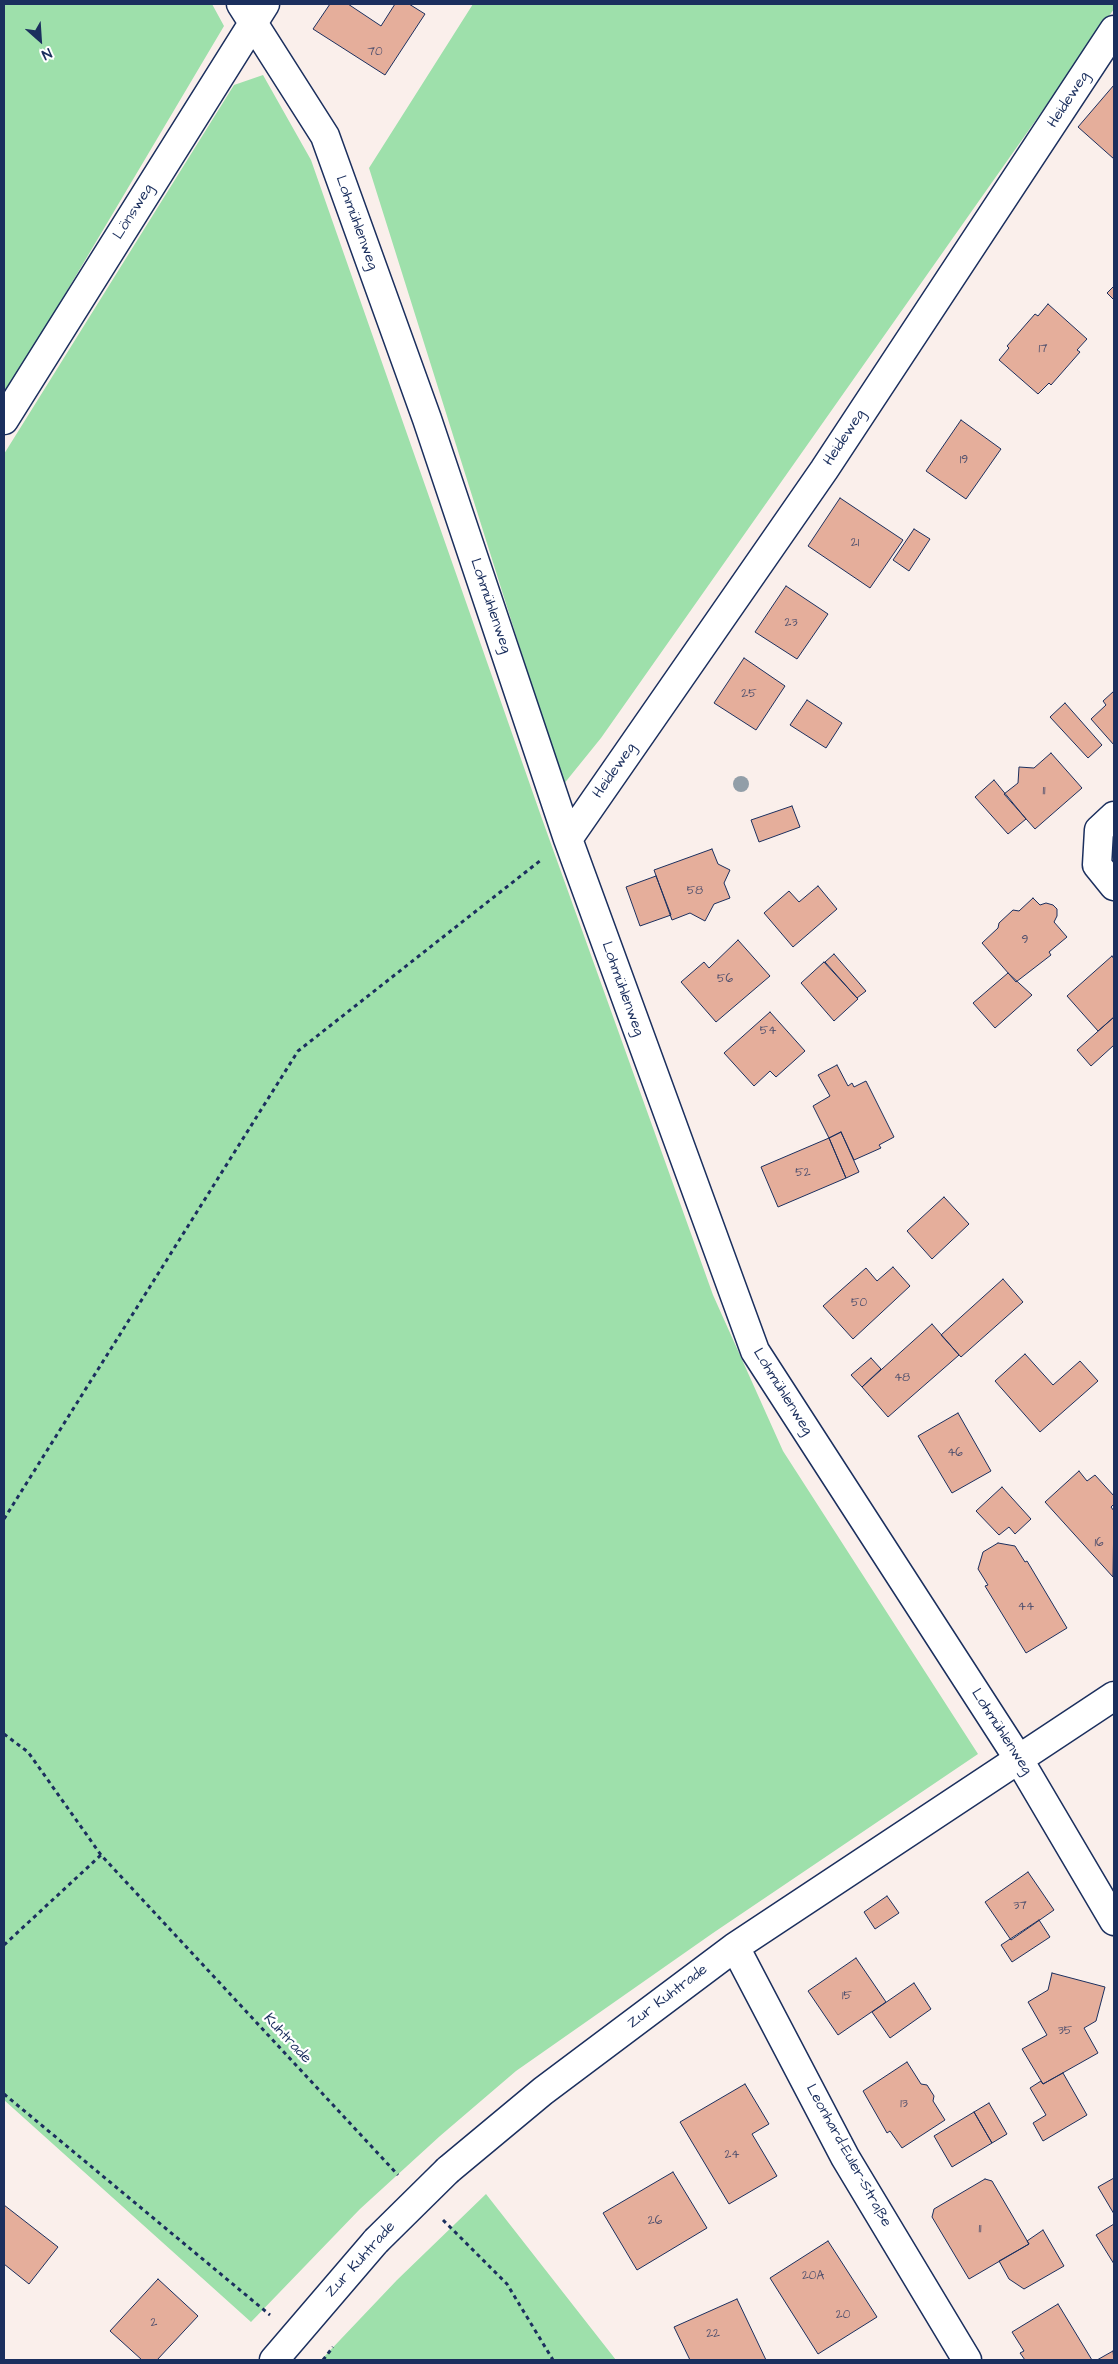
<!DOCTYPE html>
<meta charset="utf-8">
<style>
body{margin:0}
#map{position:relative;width:1118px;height:2364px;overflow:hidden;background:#faefeb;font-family:"Architects Daughter",sans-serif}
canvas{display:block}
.frame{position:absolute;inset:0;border:5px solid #1b2f5e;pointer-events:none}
.north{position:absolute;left:15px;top:15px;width:50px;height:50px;-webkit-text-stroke:4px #fff;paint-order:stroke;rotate:154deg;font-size:14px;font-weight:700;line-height:20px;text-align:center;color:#1b2f5e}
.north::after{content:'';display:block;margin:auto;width:18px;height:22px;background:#1b2f5e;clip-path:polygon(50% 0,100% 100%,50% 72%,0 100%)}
</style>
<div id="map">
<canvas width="1118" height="2364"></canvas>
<div class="frame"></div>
<div class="north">N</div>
</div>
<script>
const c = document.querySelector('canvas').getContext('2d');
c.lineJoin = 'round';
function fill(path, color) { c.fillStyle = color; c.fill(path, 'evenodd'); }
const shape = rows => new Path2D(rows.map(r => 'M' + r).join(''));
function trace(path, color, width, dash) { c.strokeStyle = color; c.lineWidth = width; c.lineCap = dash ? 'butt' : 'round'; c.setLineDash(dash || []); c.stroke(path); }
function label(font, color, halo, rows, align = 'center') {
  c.font = font + ' "Architects Daughter",sans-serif'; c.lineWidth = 4.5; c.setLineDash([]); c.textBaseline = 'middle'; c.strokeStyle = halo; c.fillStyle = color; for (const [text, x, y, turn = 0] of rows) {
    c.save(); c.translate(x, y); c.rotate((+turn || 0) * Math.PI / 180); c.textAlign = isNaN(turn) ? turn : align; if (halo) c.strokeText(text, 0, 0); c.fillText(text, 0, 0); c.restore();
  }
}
const green = shape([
 [4,4,212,4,224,26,4,397],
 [473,4,1114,4,1114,9,601,738,563,785,369,168],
 [263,75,311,160,541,816,713,1295,783,1451,978,1754,713,1933,516,2071,440,2136,360,2209,251,2322,4,2100,4,454,234,85],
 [486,2194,616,2360,321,2360,397,2280]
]);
const building = shape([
 [330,4,348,4,381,26,395,4,409,4,425,14,385,75,313,29,330,4],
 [1114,85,1114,159,1078,127,1114,85],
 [1114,286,1114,300,1107,293,1114,286],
 [1048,304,1087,339,1077,350,1080,352,1051,385,1049,383,1038,394,999,360,1009,348,1007,346,1035,314,1038,316,1048,304],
 [961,420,1001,449,966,499,926,471,961,420],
 [840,498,903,540,870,588,808,546,840,498],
 [914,529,930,539,909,571,893,560,914,529],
 [786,586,828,614,797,659,755,632,786,586],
 [744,658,785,686,756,730,714,703,744,658],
 [1114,691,1114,745,1091,719,1106,705,1103,701,1114,691],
 [807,700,842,723,826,748,790,725,807,700],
 [1065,703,1102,745,1088,758,1050,717,1065,703],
 [1051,753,1082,788,1035,829,1004,794,1018,783,1019,767,1034,768,1051,753],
 [994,780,1026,819,1008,834,975,797,994,780],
 [792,806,800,827,759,842,751,820,792,806],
 [712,849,718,864,730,870,724,883,730,898,714,904,705,921,690,913,672,920,654,870,712,849],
 [656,876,671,915,640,926,626,887,656,876],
 [818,886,837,909,793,947,764,913,789,891,799,902,818,886],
 [1033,898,1040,905,1046,903,1053,905,1057,909,1057,916,1054,922,1067,937,1049,952,1051,955,1016,982,982,943,998,928,999,923,1013,910,1019,911,1033,898],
 [738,940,770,976,716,1022,681,982,704,962,709,968,738,940],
 [834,954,866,991,857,998,825,962,834,954],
 [1112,956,1114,959,1114,1017,1098,1031,1067,996,1112,956],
 [824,962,858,999,834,1021,801,983,824,962],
 [1008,973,1032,995,995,1028,973,1003,1008,973],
 [770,1012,805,1051,776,1077,770,1071,754,1086,724,1053,770,1012],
 [1114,1017,1114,1045,1091,1066,1077,1050,1114,1017],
 [837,1065,848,1086,852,1083,854,1087,866,1081,894,1137,879,1145,881,1148,854,1160,841,1132,829,1138,813,1106,830,1096,818,1075,837,1065],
 [841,1132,859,1172,846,1178,829,1138,841,1132],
 [829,1138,846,1178,778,1207,761,1167,829,1138],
 [944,1197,969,1224,932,1259,907,1231,944,1197],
 [893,1267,910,1286,853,1339,823,1306,866,1268,877,1281,893,1267],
 [1003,1279,1023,1302,961,1357,941,1335,1003,1279],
 [932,1324,959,1355,888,1417,862,1387,932,1324],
 [1025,1354,1053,1385,1080,1361,1098,1381,1040,1432,995,1381,1025,1354],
 [871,1358,881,1369,862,1387,851,1375,871,1358],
 [958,1413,991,1471,952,1493,918,1436,958,1413],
 [1079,1471,1087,1481,1095,1475,1114,1496,1114,1504,1111,1507,1114,1511,1113,1577,1045,1502,1079,1471],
 [1002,1487,1031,1519,1015,1534,1009,1527,999,1535,976,1511,1002,1487],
 [998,1543,1015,1546,1025,1562,1027,1561,1067,1628,1026,1653,985,1586,988,1585,978,1569,983,1552,998,1543],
 [1028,1872,1054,1910,1011,1940,985,1902,1028,1872],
 [887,1896,899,1913,875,1929,864,1912,887,1896],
 [1039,1920,1050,1937,1012,1962,1001,1945,1039,1920],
 [856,1958,886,2002,838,2035,808,1991,856,1958],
 [1052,1973,1105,1987,1096,2021,1084,2028,1098,2053,1043,2084,1022,2049,1047,2035,1028,2002,1048,1990,1052,1973],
 [914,1983,931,2009,890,2038,872,2012,914,1983],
 [907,2062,921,2084,927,2085,934,2096,933,2101,945,2120,902,2148,890,2131,887,2133,863,2091,907,2062],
 [1063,2073,1087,2115,1043,2141,1033,2123,1046,2115,1030,2088,1041,2081,1043,2084,1063,2073],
 [745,2084,769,2124,752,2134,777,2176,729,2204,680,2122,745,2084],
 [989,2103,1007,2134,992,2143,974,2112,989,2103],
 [974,2112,992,2143,952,2167,934,2136,974,2112],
 [673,2172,707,2228,637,2270,603,2213,673,2172],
 [1114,2178,1114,2214,1098,2187,1114,2178],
 [985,2179,992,2181,1029,2244,969,2279,932,2217,934,2209,985,2179],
 [4,2205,58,2247,29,2284,4,2264,4,2205],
 [1114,2224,1114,2264,1096,2235,1114,2224],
 [1043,2230,1064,2266,1024,2289,1009,2279,999,2261,1029,2244,1027,2241,1043,2230],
 [828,2241,877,2317,818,2354,770,2278,828,2241],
 [158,2279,198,2316,157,2360,142,2360,110,2331,158,2279],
 [737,2299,766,2360,690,2360,674,2327,737,2299],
 [1058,2304,1092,2360,1025,2360,1020,2353,1024,2351,1012,2332,1058,2304],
 [1113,2351,1114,2360,1097,2360,1113,2351]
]);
const path = shape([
 [4,1519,298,1051,541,860],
 [4,1734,28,1752,101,1855,398,2175],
 [4,1945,101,1855],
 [4,2094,270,2315],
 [443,2220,507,2284,553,2360],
 [323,2360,333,2347]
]);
const minor = shape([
 [241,4,325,136,427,419,568,839,755,1351,1018,1758,1114,1921],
 [4,420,265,4],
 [1114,816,1099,830,1097,865,1114,886],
 [568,839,824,470,1114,30],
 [735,1947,845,2157,967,2360],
 [448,2170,543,2091,735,1947,1114,1696],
 [274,2360,376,2241]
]);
const minorBridge = shape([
 [376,2241,448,2170]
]);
const trees = [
 [741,784]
];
const numberNames = [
 ["70",375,52],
 ["17",1043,349],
 ["19",964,460],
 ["21",855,543],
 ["23",791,623],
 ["25",749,694],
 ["11",1044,791],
 ["58",695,891],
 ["9",1025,940],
 ["56",725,979],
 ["54",768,1031],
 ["52",803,1173],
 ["50",859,1303],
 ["48",902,1378],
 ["46",955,1453],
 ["16",1099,1543],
 ["44",1026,1607],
 ["37",1020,1906],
 ["15",847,1996],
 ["35",1065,2031],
 ["13",904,2104],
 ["24",732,2155],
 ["26",655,2221],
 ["11",980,2229],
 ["20A",813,2276],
 ["20",843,2315],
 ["2",154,2323],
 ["22",713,2334]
];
const streetNames = [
 ["Heideweg",1069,100,-57],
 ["Lönsweg",134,212,-58],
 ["Lohmühlenweg",356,223,70],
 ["Heideweg",845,438,-57],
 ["Lohmühlenweg",490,606,71],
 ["Heideweg",615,771,-55],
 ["Lohmühlenweg",622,989,70],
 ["Lohmühlenweg",782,1392,58],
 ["Lohmühlenweg",1001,1732,57],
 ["Zur Kuhtrade",668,1997,-37],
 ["Kuhtrade",287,2039,47],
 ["Leonhard-Euler-Straße",848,2156,61],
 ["Zur Kuhtrade",361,2260,-48]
];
fill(green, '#9ee0ab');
fill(building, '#e5ae9b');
trace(building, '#1b2f5e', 1);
trace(minor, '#1b2f5e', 31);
trace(path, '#1b2f5e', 3, [4, 4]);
trace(minor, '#fff', 28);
trace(minorBridge, '#1b2f5e', 31, []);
trace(minorBridge, '#fff', 28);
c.fillStyle = '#929ea8';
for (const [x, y] of trees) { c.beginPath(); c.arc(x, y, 8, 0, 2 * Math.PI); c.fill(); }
label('12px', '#4e4f6d', null, numberNames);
label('15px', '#1b2f5e', '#fff', streetNames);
</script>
